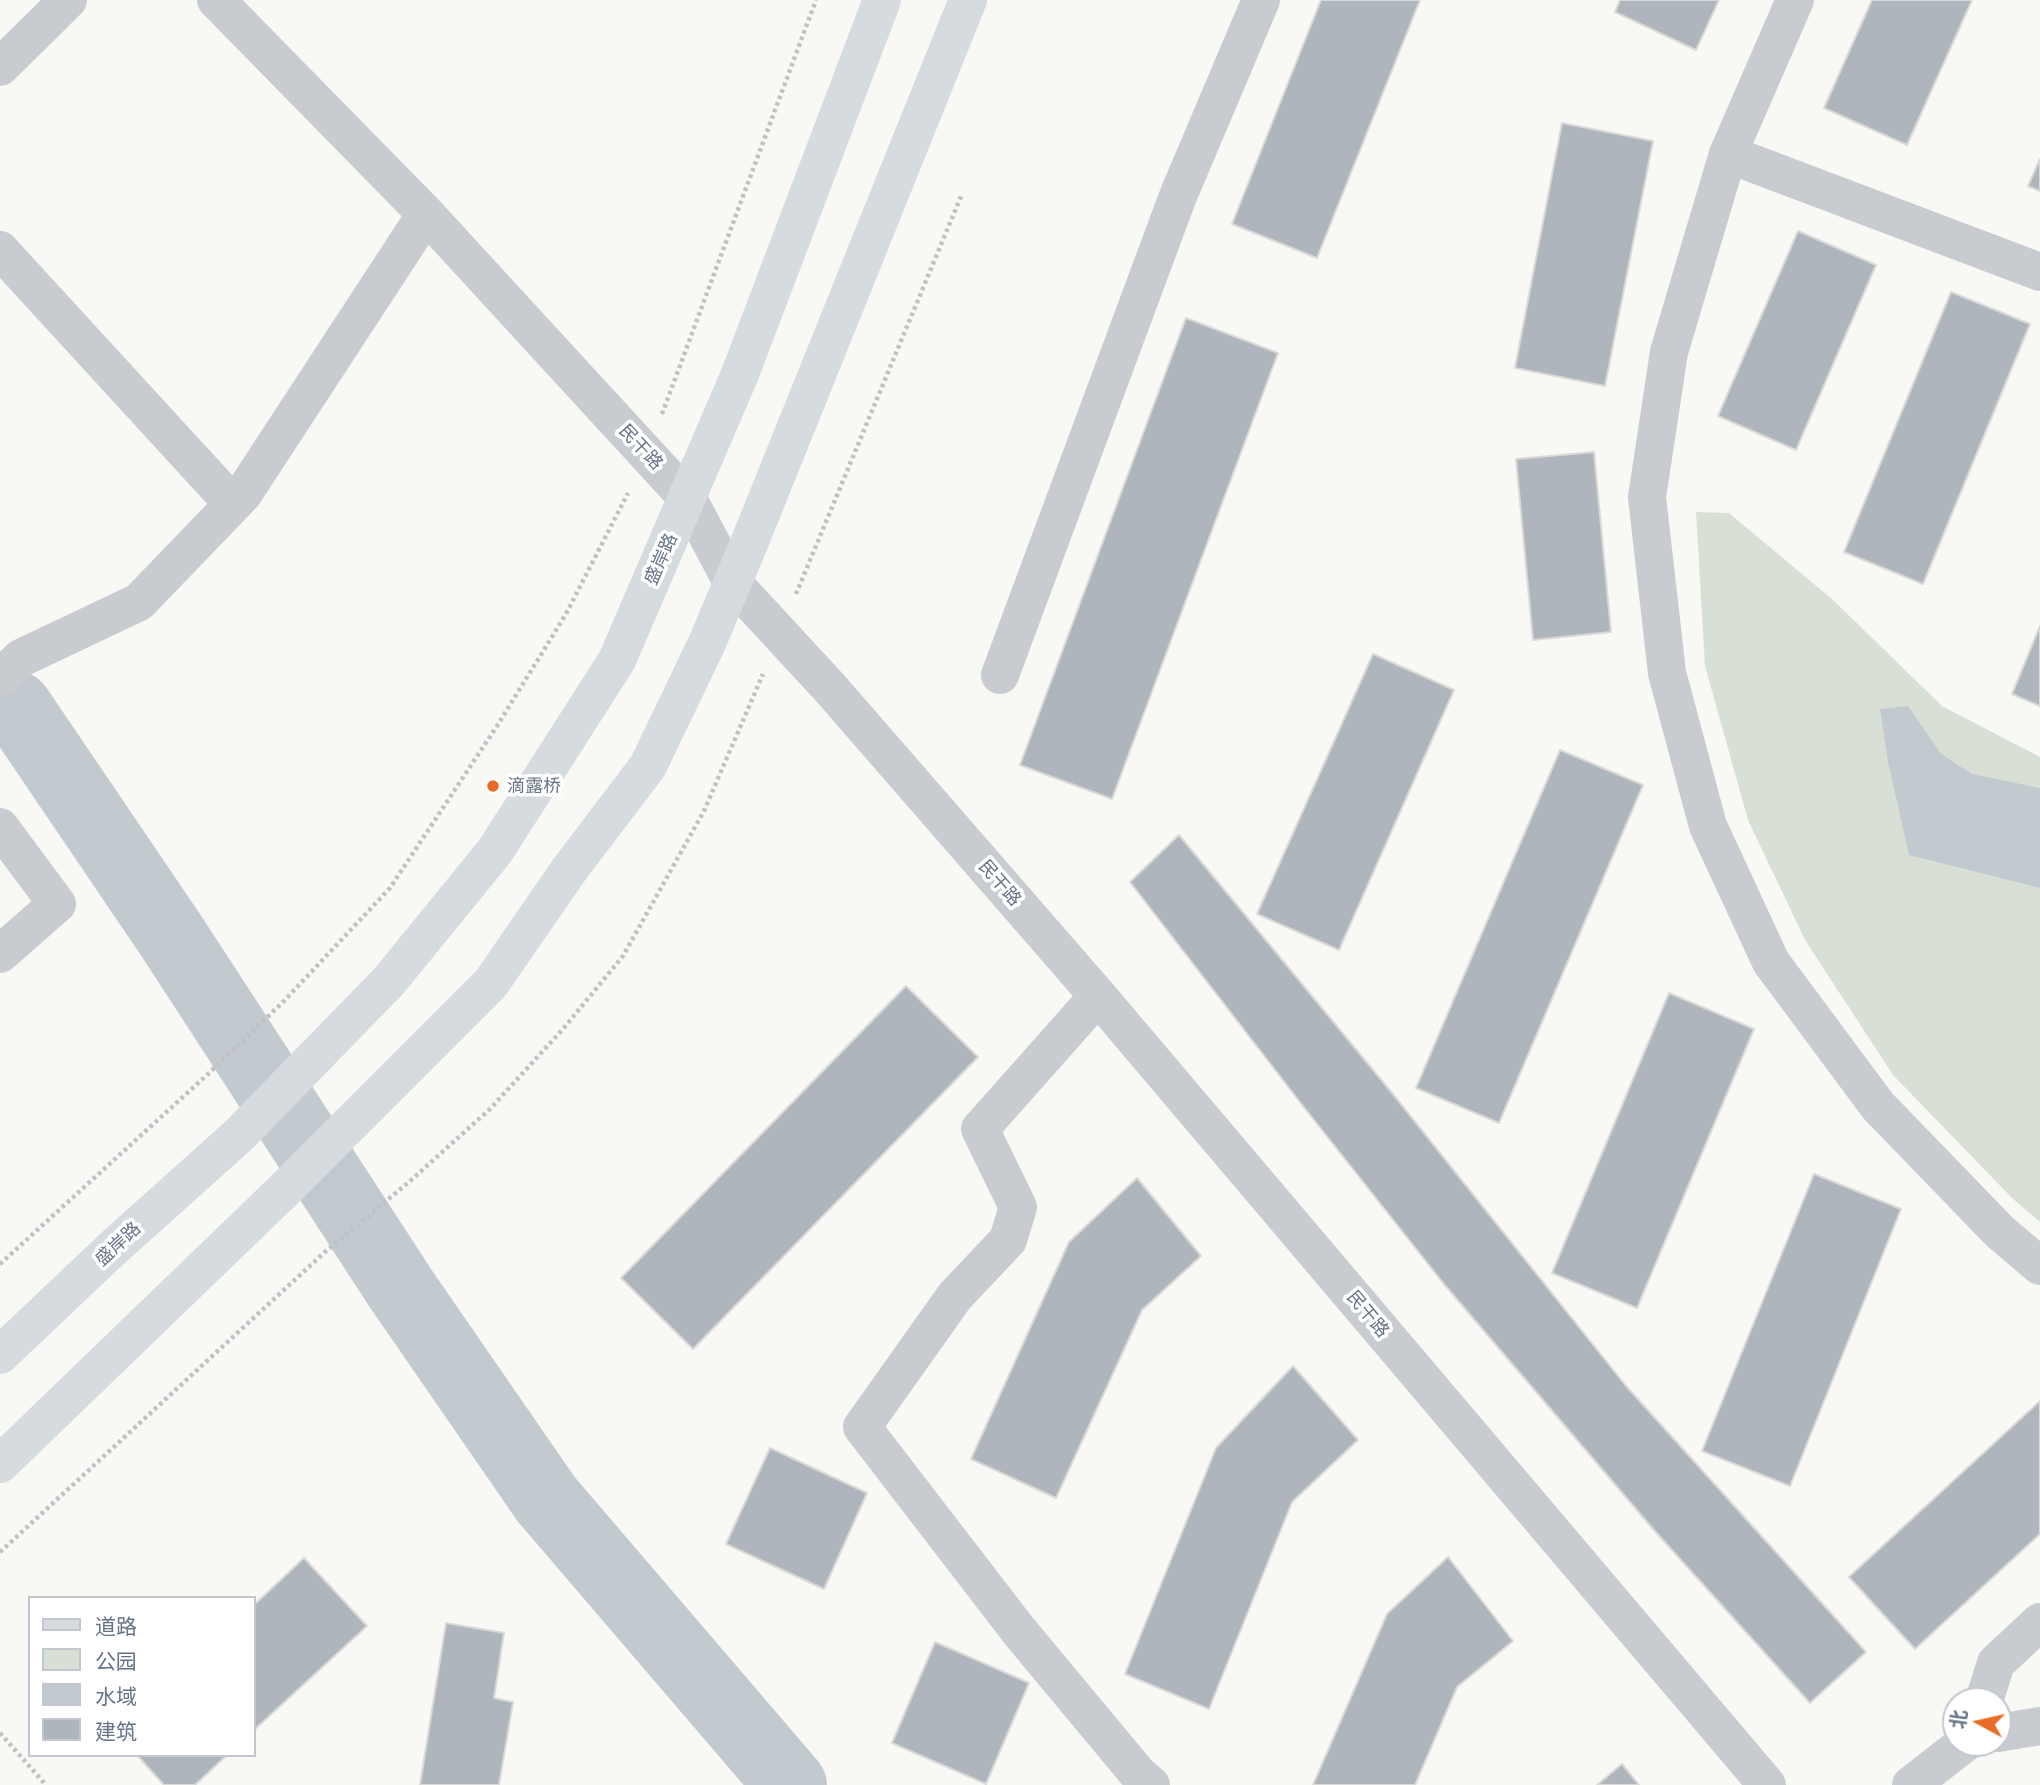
<!DOCTYPE html>
<meta charset="utf-8">
<style>
body{margin:0}
#map{position:relative;width:2040px;height:1785px;overflow:hidden;background:#f8f8f5;font-family:Lato,"Noto Sans SC",sans-serif}
canvas{display:block}
.legend{position:absolute;left:28px;top:1596px;width:228px;height:161px;box-sizing:border-box;background:#fff;border:2px solid #c2c7cf;margin:0;padding:9px 12px;list-style:none;font-size:21px;color:#667487}
.legend li{display:flex;align-items:center;gap:14px;height:35px}
.legend b{width:35px;border:2px solid #c2c7cf}
.north{position:absolute;left:1942px;top:1687px;width:70px;height:70px;box-sizing:border-box;background:#fff;border:2px solid #c2c7cf;border-radius:50%;rotate:278deg;font-size:19px;font-weight:700;line-height:28px;text-align:center;color:#667487}
.north::after{content:'';display:block;margin:auto;width:24px;height:32px;background:#e86c26;clip-path:polygon(50% 0,100% 100%,50% 72%,0 100%)}
</style>
<div id="map">
<canvas width="2040" height="1785"></canvas>
<ul class="legend">
<li><b style="height:9px;background:#d6dbdf"></b>道路</li>
<li><b style="height:19px;background:#d8e0d6"></b>公园</li>
<li><b style="height:19px;background:#c2cad0"></b>水域</li>
<li><b style="height:19px;background:#aeb5bc"></b>建筑</li>
</ul>
<div class="north">北</div>
</div>
<script>
const c = document.querySelector('canvas').getContext('2d');
c.lineJoin = 'round';
function fill(path, color) { c.fillStyle = color; c.fill(path, 'evenodd'); }
const shape = rows => new Path2D(rows.map(r => 'M' + r).join(''));
function trace(path, color, width, dash) { c.strokeStyle = color; c.lineWidth = width; c.lineCap = dash ? 'butt' : 'round'; c.setLineDash(dash || []); c.stroke(path); }
function label(font, color, halo, rows, align = 'center') {
  c.font = font + ' Lato,"Noto Sans SC",sans-serif'; c.lineWidth = 7; c.setLineDash([]); c.textBaseline = 'middle'; c.strokeStyle = halo; c.fillStyle = color; for (const [text, x, y, turn = 0] of rows) {
    c.save(); c.translate(x, y); c.rotate((+turn || 0) * Math.PI / 180); c.textAlign = isNaN(turn) ? turn : align; if (halo) c.strokeText(text, 0, 0); c.fillText(text, 0, 0); c.restore();
  }
}
const green = shape([
 [1696,512,1729,513,1832,599,1942,706,2040,757,2040,1222,2012,1198,1893,1075,1805,940,1748,820,1705,666]
]);
const water = shape([
 [1908,706,1941,754,1972,774,2040,788,2040,888,1909,855,1888,762,1880,709]
]);
const river = shape([
 [16,707,172,937,401,1289,546,1499,791,1785]
]);
const building = shape([
 [1321,0,1420,0,1317,258,1232,224,1321,0],
 [1620,0,1719,0,1696,50,1615,12,1620,0],
 [1872,0,1972,0,1907,145,1824,108,1872,0],
 [1562,123,1653,141,1605,386,1515,368,1562,123],
 [2040,159,2040,191,2028,186,2040,159],
 [1798,231,1876,265,1796,450,1718,416,1798,231],
 [1951,292,2030,324,1923,584,1844,552,1951,292],
 [1186,318,1278,353,1112,799,1020,765,1186,318],
 [1594,452,1611,632,1533,640,1516,459,1594,452],
 [2040,626,2040,706,2012,694,2040,626],
 [1373,654,1454,690,1339,950,1257,914,1373,654],
 [1560,750,1643,785,1499,1123,1416,1088,1560,750],
 [1179,835,1392,1093,1626,1386,1866,1652,1810,1703,1654,1530,1444,1284,1303,1106,1130,882,1179,835],
 [906,986,978,1057,693,1349,621,1278,906,986],
 [1669,993,1754,1029,1637,1308,1552,1273,1669,993],
 [1814,1174,1901,1209,1790,1486,1702,1451,1814,1174],
 [1137,1178,1201,1256,1142,1310,1056,1498,971,1459,1069,1242,1137,1178],
 [1293,1366,1358,1440,1292,1502,1209,1709,1125,1674,1216,1448,1293,1366],
 [2040,1401,2040,1534,1915,1649,1849,1577,2040,1401],
 [770,1448,867,1493,824,1589,726,1544,770,1448],
 [1448,1557,1513,1641,1457,1687,1415,1785,1313,1785,1387,1614,1448,1557],
 [304,1558,367,1626,254,1730,254,1605,304,1558],
 [446,1623,504,1633,494,1698,513,1702,499,1785,420,1785,446,1623],
 [935,1642,1029,1683,986,1784,892,1743,935,1642],
 [137,1755,227,1755,195,1785,164,1785,137,1755],
 [1622,1764,1639,1785,1597,1785,1622,1764]
]);
const path = shape([
 [662,414,816,0],
 [796,594,962,194],
 [0,1264,207,1075,284,1001,390,888,497,726,566,614,628,493],
 [0,1552,325,1252,409,1182,490,1109,563,1029,623,956,704,811,763,674],
 [0,1733,46,1785]
]);
const minor = shape([
 [216,0,426,214,688,499,732,582,830,688,1098,996,1767,1785],
 [1795,0,1728,154,1669,352,1647,497,1667,673,1708,826,1771,962,1878,1106,2000,1232,2040,1266],
 [0,67,68,0],
 [1728,154,2040,272],
 [0,250,233,504],
 [1000,675,1178,196,1261,0],
 [0,678,21,658,139,602,243,494,426,214],
 [0,827,57,904,0,954],
 [1098,996,980,1129,1018,1207,1008,1240,955,1296,862,1427,1019,1631,1138,1774,1151,1785],
 [1984,1701,1996,1663,2040,1622],
 [1998,1733,2040,1726],
 [1911,1785,1965,1743]
]);
const major = shape([
 [0,1355,113,1248,239,1135,389,981,495,851,617,660,740,374,882,0],
 [0,1464,282,1192,491,983,569,870,648,766,707,643,748,546,968,0]
]);
const markers = [
 [493,786,7,"#e86c26"]
];
const streetNames = [
 ["民干路",641,447,47],
 ["盛岸路",661,559,-66],
 ["民干路",1000,883,49],
 ["盛岸路",118,1244,-43],
 ["民干路",1368,1314,50]
];
const poiNames = [
 ["滴露桥",507,786]
];
fill(green, '#d8e0d6');
fill(water, '#c2cad0');
trace(river, '#c2cad0', 72);
fill(building, '#aeb5bc');
trace(building, '#d9dad7', 2);
trace(path, '#bfc1c4', 4.5, [3.5, 3.5]);
trace(minor, '#c8cbcf', 38);
trace(major, '#d6dbdf', 38);
for (const [x, y, r, color] of markers) { const dot = new Path2D(); dot.arc(x, y, r, 0, 2 * Math.PI); c.fillStyle = color; c.fill(dot); trace(dot, '#fff', 2.5); }
label('18px', '#667487', '#fff', streetNames);
label('18px', '#667487', '#fff', poiNames, 'left');
</script>
